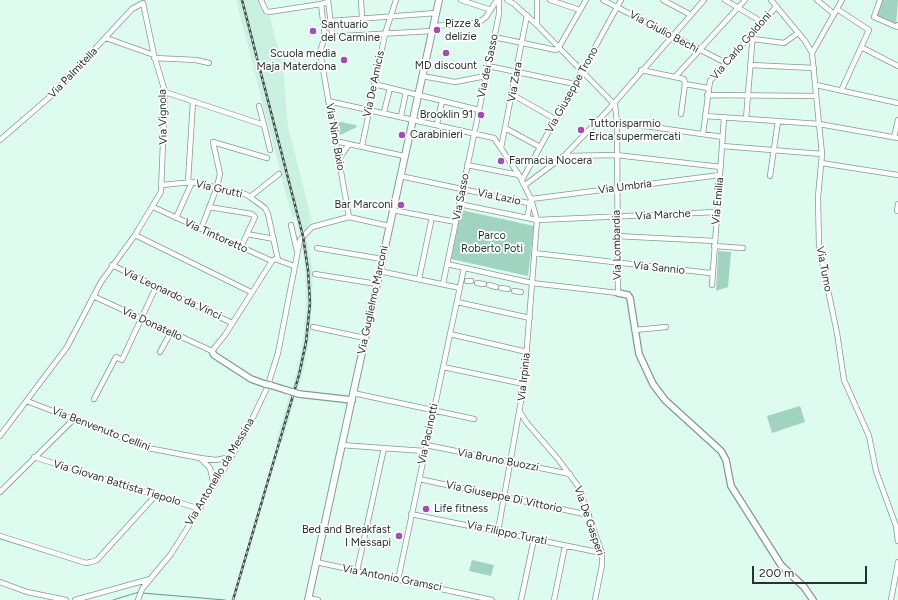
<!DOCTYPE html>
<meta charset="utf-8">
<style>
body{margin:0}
#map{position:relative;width:898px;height:600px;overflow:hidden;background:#ddfbef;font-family:Figtree,sans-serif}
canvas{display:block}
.scale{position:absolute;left:752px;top:566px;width:115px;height:18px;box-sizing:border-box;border:2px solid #27322e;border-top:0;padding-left:5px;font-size:12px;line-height:14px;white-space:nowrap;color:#27322e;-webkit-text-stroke:3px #fff;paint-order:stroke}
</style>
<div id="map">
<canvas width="898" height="600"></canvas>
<div class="scale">200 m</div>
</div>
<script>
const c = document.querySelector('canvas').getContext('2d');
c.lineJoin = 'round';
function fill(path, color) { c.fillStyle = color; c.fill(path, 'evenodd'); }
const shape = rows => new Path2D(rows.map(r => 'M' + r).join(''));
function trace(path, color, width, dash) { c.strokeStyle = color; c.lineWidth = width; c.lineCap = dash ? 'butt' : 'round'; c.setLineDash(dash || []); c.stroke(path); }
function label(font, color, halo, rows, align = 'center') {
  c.font = font + ' Figtree,sans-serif'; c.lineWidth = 3.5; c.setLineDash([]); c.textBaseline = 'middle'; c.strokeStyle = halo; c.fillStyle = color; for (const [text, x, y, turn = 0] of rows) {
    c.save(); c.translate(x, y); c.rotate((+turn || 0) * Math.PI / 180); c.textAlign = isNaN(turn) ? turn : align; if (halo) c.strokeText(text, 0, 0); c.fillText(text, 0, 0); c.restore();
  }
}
const built = shape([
 [236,0,258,0,265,15,269,14,283,67,288,127,312,221,305,231,313,273,310,336,304,367,282,443,276,441,298,367,304,336,306,304,305,270,301,235,296,217,292,217]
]);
const green = shape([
 [882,0,898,0,896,24,876,15],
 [335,121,356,125,357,127,340,135],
 [461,210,534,226,528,276,451,259],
 [718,251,731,252,728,287,716,291],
 [800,406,805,422,772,433,767,416],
 [472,560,494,565,491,576,469,571]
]);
const stream = shape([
 [142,593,225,600],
 [113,600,139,592]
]);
const minor = shape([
 [261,0,266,11,269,12,321,4],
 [328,0,332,33,335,36],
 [361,0,362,18],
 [461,0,488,9],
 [537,0,537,25],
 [550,0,580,10],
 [603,0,726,63],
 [663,0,691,15],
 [725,0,762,22],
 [771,0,805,41,812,53,822,154,818,197,819,247,837,333,844,380,869,436,876,471,896,526,898,541],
 [817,0,834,14],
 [880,0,874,17,897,27,898,25],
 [328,2,321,4,325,37,320,51,321,58,349,217],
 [837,9,869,30,841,91],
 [331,21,436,13],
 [433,26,478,23,486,17,497,0],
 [325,37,432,31],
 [494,37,556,50,559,47,586,0],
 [106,38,154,55],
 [753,39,784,43,798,33],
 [861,47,898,66],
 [812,53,842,0],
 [154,58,196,60,209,63],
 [751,65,814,68],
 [488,66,575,84],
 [641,70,684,79,685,84,681,114],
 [422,76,455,82,486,76],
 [675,77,745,0],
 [374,84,479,110],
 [685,84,708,88],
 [816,85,898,103],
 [165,92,264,125,270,150],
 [513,95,555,119],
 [707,95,816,96],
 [328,101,494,138,519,175,531,199,537,220,524,384,498,531],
 [259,106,264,125],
 [384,112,390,88],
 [401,116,406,92],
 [705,116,819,124,898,138],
 [746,119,753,33],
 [617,122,723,137],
 [437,124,442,101],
 [505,128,540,147],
 [703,134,710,81,776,7],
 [894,137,898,120],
 [0,140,52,95,132,9,143,3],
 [335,141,404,156],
 [362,146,385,34,396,0],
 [722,146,822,154],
 [501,148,527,15],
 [564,156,616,155,721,167],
 [339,159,349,144],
 [821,163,898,175],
 [467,165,519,175],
 [400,176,528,203],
 [770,176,778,121],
 [522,180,621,0],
 [188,182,193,101],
 [162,185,192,182,245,194,250,197,265,208,268,214,278,260],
 [525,185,564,156,609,109,704,0],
 [250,197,279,174],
 [459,204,537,220,717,212],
 [153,207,272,261,275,259,294,266],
 [209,207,252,214,255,217,241,247],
 [392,210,456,222],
 [897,211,898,204],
 [176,218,192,182],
 [527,218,531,199,720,175],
 [291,225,297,251],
 [201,229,217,187,220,174,213,142,267,158],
 [247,234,274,239],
 [135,235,251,292],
 [616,236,715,241],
 [714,246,743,248],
 [317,248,382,259],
 [534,253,710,273,712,271],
 [447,264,532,283,618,293,617,122,615,105,537,25,514,4,507,0],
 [112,265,232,323],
 [379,271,460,288],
 [315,274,377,284],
 [419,279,432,217],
 [467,281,471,281],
 [477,283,484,284],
 [443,284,499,14,499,0],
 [489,285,496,287],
 [712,285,724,118],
 [501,288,508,289],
 [514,291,521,292],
 [93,296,212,351,225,335,272,261],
 [457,302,530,318],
 [313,327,365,338],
 [635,330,666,327],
 [450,334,527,352],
 [160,352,171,332],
 [443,367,524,384],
 [353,393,474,419],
 [94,399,116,357,122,360,156,287],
 [27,401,148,448,200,458,216,460,231,457],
 [520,412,527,423,558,459,578,486,602,553,602,565,595,600],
 [0,436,67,347,101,282,135,235,161,192,165,92,154,55,143,3],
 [341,445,424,451],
 [426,445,570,474],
 [34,457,200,509],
 [200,458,210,468,214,486],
 [419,479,589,515],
 [0,492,74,419],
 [411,514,602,553],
 [0,536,86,563,91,562,97,560,156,495],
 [316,562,492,600],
 [357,571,384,448],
 [398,580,464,268],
 [0,582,27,592,66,600],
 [308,598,318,600],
 [75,600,150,579],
 [138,600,142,589,171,554,214,486,245,434,267,388,278,353,300,240,312,227,349,217,389,226],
 [521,600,534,539],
 [554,600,565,546],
 [891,600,898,562]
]);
const tertiary = shape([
 [618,293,628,295,630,298,639,354,653,384,665,400,721,451,726,460,731,486,781,565,804,587,813,600],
 [212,351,214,355,251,379,265,384],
 [270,385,286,390],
 [299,394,352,400]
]);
const secondary = shape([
 [308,600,439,0]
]);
const rail = shape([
 [233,600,299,375,306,342,310,303,308,270,303,236,242,0]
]);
const tertiaryBridge = shape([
 [265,384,270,385],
 [286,390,299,394]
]);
const markers = [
 [437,30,4,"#a44bb7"],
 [313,31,4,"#a44bb7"],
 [446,53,4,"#a44bb7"],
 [344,60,4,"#a44bb7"],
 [481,115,4,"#a44bb7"],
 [581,130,4,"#a44bb7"],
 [402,135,4,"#a44bb7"],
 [501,161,4,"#a44bb7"],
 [401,205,4,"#a44bb7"],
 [426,509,4,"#a44bb7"],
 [399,536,4,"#a44bb7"]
];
const poiNames = [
 ["Pizze &",445,24],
 ["delizie",445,37],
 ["Santuario",321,25],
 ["del Carmine",321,38],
 ["Scuola media",336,54,"right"],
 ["Maja Materdona",336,67,"right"],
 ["MD discount",446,66,"center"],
 ["Brooklin 91",473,115,"right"],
 ["Tuttorisparmio",589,124],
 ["Erica supermercati",589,137],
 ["Carabinieri",410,135],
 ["Farmacia Nocera",509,161],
 ["Bar Marconi",393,205,"right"],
 ["Life fitness",434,509],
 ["Bed and Breakfast",391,530,"right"],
 ["I Messapi",391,543,"right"]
];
const streetNames = [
 ["Via Giulio Bechi",664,32,28],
 ["Via Carlo Goldoni",741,46,-49],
 ["Via dei Sasso",488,66,-78],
 ["Via Palmitella",73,73,-46],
 ["Via Zara",515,82,-80],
 ["Via De Amicis",374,84,-78],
 ["Via Giuseppe Trono",572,90,-61],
 ["Via Vignola",163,117,-91],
 ["Via Nino Bixio",335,137,80],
 ["Via Umbria",625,187,-7],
 ["Via Grutti",219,189,13],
 ["Via Sasso",461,197,-79],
 ["Via Lazio",499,197,12],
 ["Via Emilia",718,201,-85],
 ["Via Marche",663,215,-3],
 ["Via Tintoretto",216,236,24],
 ["Via Lombardia",617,245,-91],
 ["Via Sannio",659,268,6],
 ["Via Tumo",824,269,79],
 ["Via Leonardo da Vinci",172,294,25],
 ["Via Guglielmo Marconi",373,300,-78],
 ["Via Donatello",152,324,25],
 ["Via Irpinia",524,377,-84],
 ["Via Benvenuto Cellini",101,429,21],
 ["Via Pacinotti",428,434,-78],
 ["Via Bruno Buozzi",498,460,11],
 ["Via Antonello da Messina",220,472,-59],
 ["Via Giovan Battista Tiepolo",117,483,17],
 ["Via Giuseppe Di Vittorio",504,497,12],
 ["Via De Gasperi",589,521,71],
 ["Via Filippo Turati",507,533,12],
 ["Via Antonio Gramsci",392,578,11]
];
const parkNames = [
 ["Parco",492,236],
 ["Roberto Potì",492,249]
];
fill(built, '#caf0e1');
fill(green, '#a1d3c1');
trace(stream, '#5e9e88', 1);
trace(minor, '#809c91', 6);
trace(tertiary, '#809c91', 8);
trace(secondary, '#809c91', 8);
trace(minor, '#fff', 4.5);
trace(tertiary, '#fff', 5.5);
trace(secondary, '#fff', 6);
trace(rail, '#3e4b46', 2.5);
trace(rail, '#fff', 1, [3]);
trace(tertiaryBridge, '#809c91', 8, []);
trace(tertiaryBridge, '#fff', 5.5);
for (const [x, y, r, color] of markers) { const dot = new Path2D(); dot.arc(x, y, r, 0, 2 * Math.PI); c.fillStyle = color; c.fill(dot); trace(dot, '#fff', 1.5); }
label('11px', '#27322e', '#fff', poiNames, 'left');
label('11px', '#27322e', '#fff', streetNames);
label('11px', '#133a2f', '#fff', parkNames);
</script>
